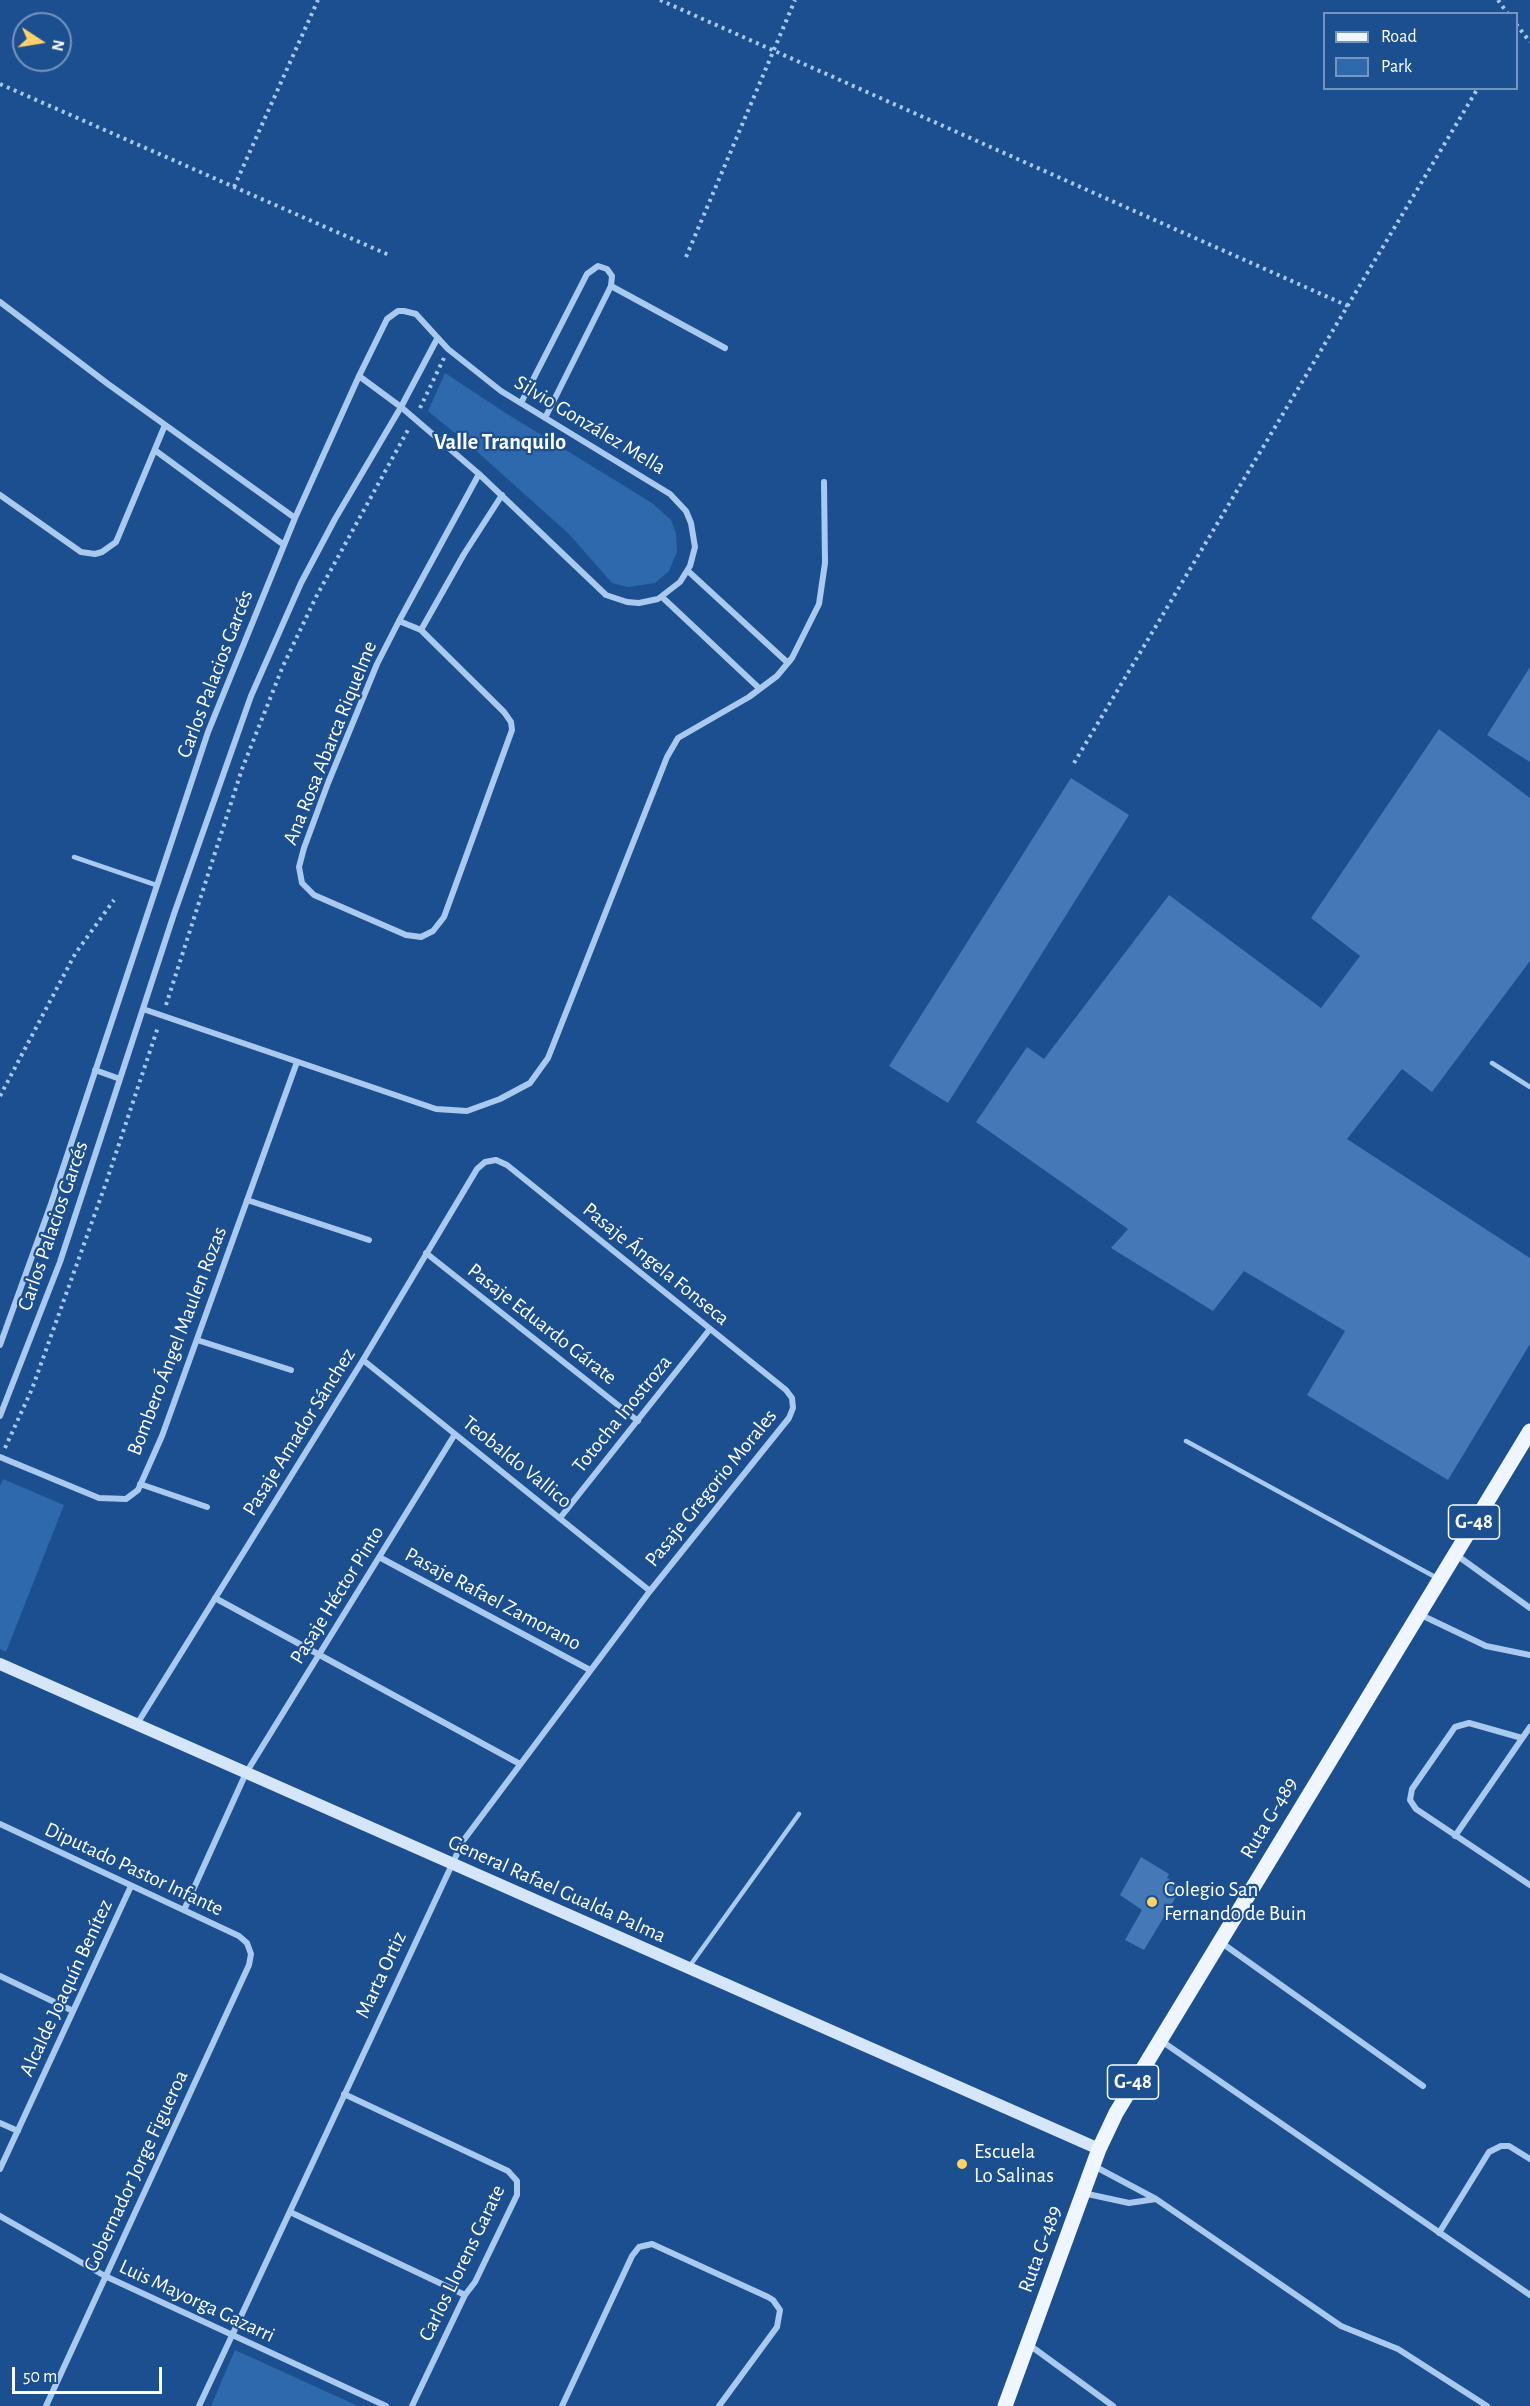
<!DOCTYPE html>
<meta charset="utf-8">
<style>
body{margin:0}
#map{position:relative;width:1530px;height:2406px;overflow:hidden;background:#1b4f8f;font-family:"Alegreya Sans",sans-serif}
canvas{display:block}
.legend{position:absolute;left:1323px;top:12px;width:195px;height:78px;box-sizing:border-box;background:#1b4f8f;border:2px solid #7695bc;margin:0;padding:8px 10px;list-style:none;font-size:18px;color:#fff}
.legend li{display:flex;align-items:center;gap:12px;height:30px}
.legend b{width:30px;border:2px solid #7695bc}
.north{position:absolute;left:12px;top:12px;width:60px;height:60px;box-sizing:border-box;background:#1b4f8f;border:2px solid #7695bc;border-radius:50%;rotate:102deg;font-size:16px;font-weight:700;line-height:24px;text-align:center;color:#fff}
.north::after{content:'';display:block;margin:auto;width:21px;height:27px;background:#ffd166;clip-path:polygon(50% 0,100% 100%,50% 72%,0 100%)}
.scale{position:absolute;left:12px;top:2367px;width:150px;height:27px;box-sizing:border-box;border:3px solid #fff;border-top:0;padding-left:8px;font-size:18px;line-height:21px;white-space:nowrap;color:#fff;-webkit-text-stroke:4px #1b4f8f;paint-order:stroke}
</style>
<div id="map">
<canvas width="1530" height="2406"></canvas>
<ul class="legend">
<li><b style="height:8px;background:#f0f6ff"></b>Road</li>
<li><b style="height:16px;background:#2e69ad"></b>Park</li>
</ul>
<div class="north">N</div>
<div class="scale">50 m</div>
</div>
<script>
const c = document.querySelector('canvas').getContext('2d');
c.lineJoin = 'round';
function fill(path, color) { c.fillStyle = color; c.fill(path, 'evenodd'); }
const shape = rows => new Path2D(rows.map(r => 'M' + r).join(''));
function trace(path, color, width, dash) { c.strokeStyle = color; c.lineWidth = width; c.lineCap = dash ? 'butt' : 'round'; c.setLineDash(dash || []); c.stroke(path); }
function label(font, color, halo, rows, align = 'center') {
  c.font = font + ' "Alegreya Sans",sans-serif'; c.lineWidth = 4.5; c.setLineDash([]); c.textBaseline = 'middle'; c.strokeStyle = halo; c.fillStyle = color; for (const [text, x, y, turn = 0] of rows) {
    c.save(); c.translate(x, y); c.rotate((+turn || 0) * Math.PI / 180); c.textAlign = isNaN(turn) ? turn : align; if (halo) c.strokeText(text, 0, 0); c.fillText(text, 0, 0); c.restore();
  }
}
const green = shape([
 [445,373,504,412,652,503,671,520,676,533,677,552,669,571,655,583,628,587,612,583,569,534,473,448,428,411],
 [3,1479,64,1505,6,1652,0,1649,0,1486],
 [235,2350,358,2406,211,2406]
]);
const building = shape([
 [1530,667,1530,762,1487,735],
 [1439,729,1530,798,1530,961,1432,1092,1402,1069,1347,1139,1530,1258,1530,1344,1448,1480,1307,1395,1345,1331,1244,1271,1213,1311,1111,1248,1128,1229,976,1122,1027,1047,1044,1059,1169,895,1321,1008,1360,956,1311,918],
 [1071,778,1129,815,948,1103,889,1066],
 [1141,1857,1169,1874,1167,1878,1182,1887,1144,1950,1125,1940,1142,1910,1120,1895]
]);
const path = shape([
 [660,0,1348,306],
 [1498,0,1508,14],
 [1516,24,1530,42],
 [0,84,389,255],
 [234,187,318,0],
 [686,257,795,0],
 [420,408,444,358],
 [1074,763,1478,88],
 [166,1005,242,769,283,666,316,597,409,428],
 [0,1096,75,954,114,900],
 [5,1448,32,1389,107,1180,158,1027]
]);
const lane = shape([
 [74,857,156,885],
 [1492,1063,1530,1087],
 [1186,1441,1437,1578],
 [689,1967,799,1814]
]);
const street = shape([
 [611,286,725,348],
 [0,302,108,384,295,518],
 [521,403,587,274,598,266,607,269,612,276,611,286,545,418],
 [156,451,284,545],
 [0,495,81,552,95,554,102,552,116,542,119,535,165,425],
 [688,571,788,663],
 [662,597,760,689],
 [399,621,421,630,504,712,511,722,512,730,444,917,433,931,421,937,406,935,314,895,302,883,299,867,304,848,328,783,377,664,399,621,479,474],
 [421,630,464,554,502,495],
 [143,1009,436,1109,467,1111,500,1099,530,1083,548,1058,667,757,678,738,749,697,777,676,792,658,819,604,825,563,824,482],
 [95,1070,120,1079],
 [247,1200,369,1240],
 [426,1253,638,1421],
 [197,1340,291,1370],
 [0,1345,51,1204,208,732,295,518,359,376,387,319,398,311,404,311,416,314,448,349,501,391,670,494,686,511,691,523,695,547,690,566,680,582,658,599,639,603,627,602,606,595,479,474,401,407,359,376],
 [363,1360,650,1591],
 [0,1416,60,1262,174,914,251,696,301,583,335,519,401,407,437,339],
 [0,1457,99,1498,126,1499,138,1490,162,1436,297,1062],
 [140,1484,207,1507],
 [560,1518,710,1329],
 [1455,1554,1530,1608],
 [379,1557,590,1670],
 [215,1598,520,1764],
 [1419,1614,1486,1646,1530,1655],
 [137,1724,363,1360,477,1169,485,1162,496,1160,507,1165,786,1390,792,1398,793,1408,789,1418,650,1591,463,1841,199,2406],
 [1522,1738,1469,1723,1455,1727,1412,1789,1410,1800,1416,1809,1530,1885],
 [0,1824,239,1936,247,1943,251,1954,249,1965,46,2406],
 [1455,1836,1530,1727],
 [184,1910,246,1773,455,1434],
 [1219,1941,1423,2086],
 [0,1976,73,2011],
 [1160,2040,1530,2295],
 [344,2094,508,2171,517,2181,517,2195,475,2282,465,2295,412,2406],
 [0,2123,18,2131],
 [1094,2166,1156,2199,1341,2326,1398,2349,1487,2406],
 [0,2169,131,1886],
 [1083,2193,1129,2203,1156,2199],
 [290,2212,465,2295],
 [0,2216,105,2276,386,2406],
 [1439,2233,1489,2152,1501,2146,1509,2146,1530,2159],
 [1028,2344,1113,2406],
 [562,2406,632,2256,639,2247,652,2244,768,2297,773,2300,780,2310,777,2327,719,2406]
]);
const secondary = shape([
 [0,1664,1099,2149]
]);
const primary = shape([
 [1005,2406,1099,2149,1116,2113,1530,1431]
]);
const markers = [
 [1152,1902,6,"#ffd166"],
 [962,2164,6,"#ffd166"]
];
const shields = [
 [1474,1522,51],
 [1133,2082,51]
];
const shieldNames = [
 ["G-48",1474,1522],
 ["G-48",1133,2082]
];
const streetNames = [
 ["Silvio González Mella",590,425,31],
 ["Carlos Palacios Garcés",215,674,-69],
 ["Ana Rosa Abarca Riquelme",330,743,-68],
 ["Carlos Palacios Garcés",53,1226,-71],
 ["Pasaje Ángela Fonseca",656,1264,39],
 ["Pasaje Eduardo Gárate",542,1324,38],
 ["Bombero Ángel Maulen Rozas",177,1341,-69],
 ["Totocha Inostroza",622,1414,-51],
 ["Pasaje Amador Sánchez",299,1432,-58],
 ["Teobaldo Vallico",517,1462,39],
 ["Pasaje Gregorio Morales",711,1488,-51],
 ["Pasaje Héctor Pinto",337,1595,-58],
 ["Pasaje Rafael Zamorano",493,1599,28],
 ["Ruta G-489",1269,1818,-59],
 ["Diputado Pastor Infante",134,1869,25],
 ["General Rafael Gualda Palma",557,1889,24],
 ["Marta Ortiz",381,1975,-65],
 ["Alcalde Joaquín Benítez",66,1988,-65],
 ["Gobernador Jorge Figueroa",136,2171,-65],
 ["Ruta G-489",1040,2249,-70],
 ["Carlos Llorens Garate",462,2263,-64],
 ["Luis Mayorga Gazarri",197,2301,25]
];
const poiNames = [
 ["Colegio San",1164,1890],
 ["Fernando de Buin",1164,1914],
 ["Escuela",974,2152],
 ["Lo Salinas",974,2176]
];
const neighbourhoodNames = [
 ["Valle Tranquilo",500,442]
];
fill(green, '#2e69ad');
fill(building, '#4478b7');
trace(path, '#a9c9ee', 4, [3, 4.5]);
trace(lane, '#a9c9ee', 4.5);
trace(street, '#a9c9ee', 6);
trace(secondary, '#d6e6fa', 12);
trace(primary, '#f0f6ff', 15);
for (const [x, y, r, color] of markers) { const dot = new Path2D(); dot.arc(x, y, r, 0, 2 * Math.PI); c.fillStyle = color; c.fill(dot); trace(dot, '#1b4f8f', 2); }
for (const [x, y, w] of shields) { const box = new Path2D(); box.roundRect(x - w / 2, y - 17, w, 34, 4.5); c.fillStyle = '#1b4f8f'; c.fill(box); trace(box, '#fff', 1.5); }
label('bold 20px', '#fff', null, shieldNames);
label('21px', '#fff', '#1b4f8f', streetNames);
label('21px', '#fff', '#1b4f8f', poiNames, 'left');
label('bold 22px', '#fff', '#1b4f8f', neighbourhoodNames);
</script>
